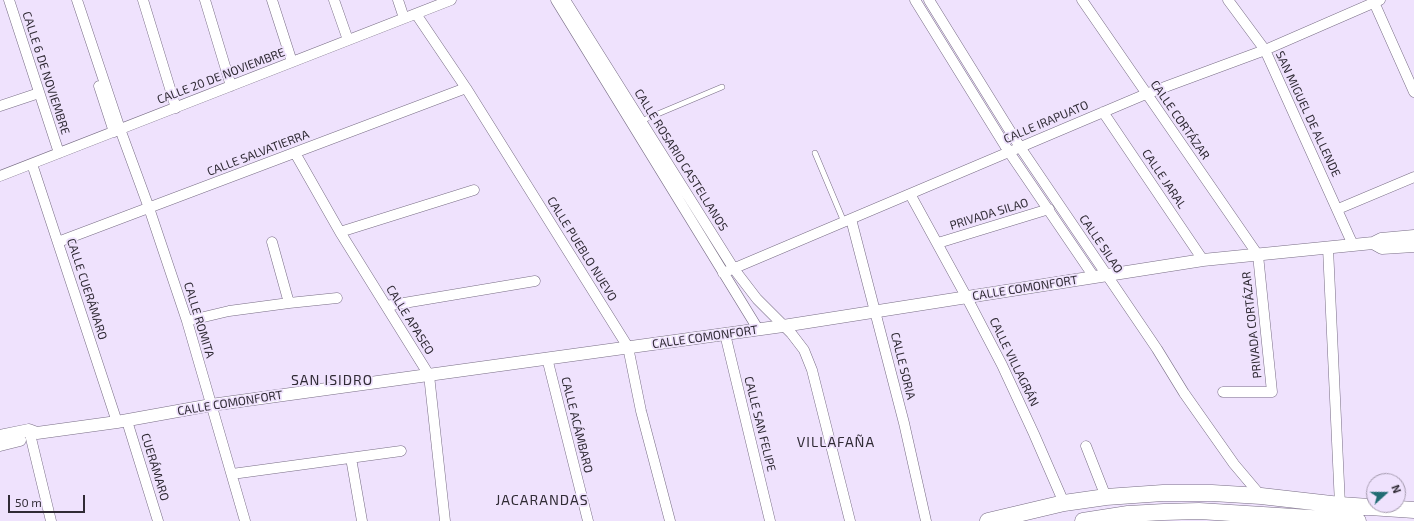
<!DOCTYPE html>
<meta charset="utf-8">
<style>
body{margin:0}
#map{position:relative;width:1414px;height:521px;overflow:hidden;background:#efe2fd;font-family:"Exo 2",sans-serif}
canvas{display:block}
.north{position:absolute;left:1366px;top:473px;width:40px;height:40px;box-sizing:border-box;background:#efe2fd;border:1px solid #a399ad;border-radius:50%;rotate:69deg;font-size:11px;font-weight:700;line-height:16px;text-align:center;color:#302b35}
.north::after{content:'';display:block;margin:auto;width:14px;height:18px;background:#216c73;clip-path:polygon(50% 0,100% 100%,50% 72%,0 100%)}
.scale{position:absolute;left:8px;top:495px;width:77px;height:18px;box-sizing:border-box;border:2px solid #302b35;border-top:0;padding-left:5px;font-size:12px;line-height:14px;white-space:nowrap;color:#302b35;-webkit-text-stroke:3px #efe2fd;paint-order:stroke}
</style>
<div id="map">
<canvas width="1414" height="521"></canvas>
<div class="north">N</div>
<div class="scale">50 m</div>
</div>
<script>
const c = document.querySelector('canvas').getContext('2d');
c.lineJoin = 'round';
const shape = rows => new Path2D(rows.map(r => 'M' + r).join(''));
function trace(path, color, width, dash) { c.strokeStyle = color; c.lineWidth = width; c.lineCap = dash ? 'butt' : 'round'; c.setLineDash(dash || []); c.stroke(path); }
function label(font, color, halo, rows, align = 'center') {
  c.font = font + ' "Exo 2",sans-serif'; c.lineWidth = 3.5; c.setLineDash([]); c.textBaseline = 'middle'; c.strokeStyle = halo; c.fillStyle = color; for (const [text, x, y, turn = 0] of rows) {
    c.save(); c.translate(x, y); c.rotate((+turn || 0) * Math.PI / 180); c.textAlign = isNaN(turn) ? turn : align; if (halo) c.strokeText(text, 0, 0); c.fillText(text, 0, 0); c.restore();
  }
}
const service = shape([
 [641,121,722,87],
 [815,153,844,222]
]);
const minor = shape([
 [9,0,59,153],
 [77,0,120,129,149,208,187,321,245,521],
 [143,0,176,108],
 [205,0,231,86],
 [272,0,292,62],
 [334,0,348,40],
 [398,0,404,18],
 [556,0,758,329],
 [565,0,734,269,757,299,791,333,804,350,812,370,850,521],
 [915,0,1009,152,1094,277],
 [929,0,1020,147,1157,349,1184,393,1234,464,1261,496],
 [1082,0,1258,255,1272,392,1223,392],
 [1228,0,1265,50,1353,245],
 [1373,0,1414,92],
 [416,14,466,88,628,347,641,411,670,521],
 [99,86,114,132],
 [0,106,39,93],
 [1103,112,1203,260],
 [295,153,340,232,429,375,445,521],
 [32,164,117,422],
 [0,176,451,0],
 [910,194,967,298,1002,365,1034,434,1064,503],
 [1338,209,1414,177],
 [851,219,904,423,926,521],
 [340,232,474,190],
 [58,242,466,88],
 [272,242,289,303],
 [938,243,1049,209],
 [1328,248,1340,505],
 [723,273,1146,94,1265,50,1380,0],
 [386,306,535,281],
 [187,321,229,311,289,303,337,298],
 [725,334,770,521],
 [547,358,588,521],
 [127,421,158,521],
 [29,430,51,521],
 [1086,446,1106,497],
 [351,458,362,521],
 [232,474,401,451]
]);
const tertiary = shape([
 [1373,243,1382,248,1414,246],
 [0,436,29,430,37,433,117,422,211,405,783,326,1203,260,1373,243,1381,239,1414,236],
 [0,445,20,440]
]);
const primary = shape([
 [988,521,1064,503,1106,497,1163,493,1212,493,1261,496,1340,505,1414,510],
 [1083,521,1128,514,1164,512,1199,511,1358,521]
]);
const streetNames = [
 ["CALLE 6 DE NOVIEMBRE",46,73,72],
 ["CALLE 20 DE NOVIEMBRE",221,76,-21],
 ["SAN MIGUEL DE ALLENDE",1308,114,65],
 ["CALLE CORTÁZAR",1180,120,55],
 ["CALLE IRAPUATO",1046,122,-23],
 ["CALLE SALVATIERRA",258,153,-21],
 ["CALLE ROSARIO CASTELLANOS",681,160,58],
 ["CALLE JARAL",1164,179,56],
 ["PRIVADA SILAO",989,214,-17],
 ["CALLE SILAO",1101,244,56],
 ["CALLE PUEBLO NUEVO",582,249,58],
 ["CALLE COMONFORT",1025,288,-9],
 ["CALLE CUERÁMARO",87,289,72],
 ["CALLE ROMITA",199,320,73],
 ["CALLE APASEO",410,320,58],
 ["PRIVADA CORTÁZAR",1252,325,-96],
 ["CALLE COMONFORT",705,337,-8],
 ["CALLE VILLAGRÁN",1014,362,64],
 ["CALLE SORIA",903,366,76],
 ["CALLE COMONFORT",230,403,-9],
 ["CALLE SAN FELIPE",760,424,76],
 ["CALLE ACÁMBARO",577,425,76],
 ["CUERÁMARO",155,467,73]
];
const quarterNames = [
 ["SAN ISIDRO",332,380],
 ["VILLAFAÑA",836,442],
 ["JACARANDAS",542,500]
];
trace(service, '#786d85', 6);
trace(minor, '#786d85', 11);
trace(tertiary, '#786d85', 13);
trace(primary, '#786d85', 17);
trace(service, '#fff', 5);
trace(minor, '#fff', 10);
trace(tertiary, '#fff', 12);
trace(primary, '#fff', 16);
label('12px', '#302b35', '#efe2fd', streetNames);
c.letterSpacing = '1px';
label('14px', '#302b35', '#efe2fd', quarterNames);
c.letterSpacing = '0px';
</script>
